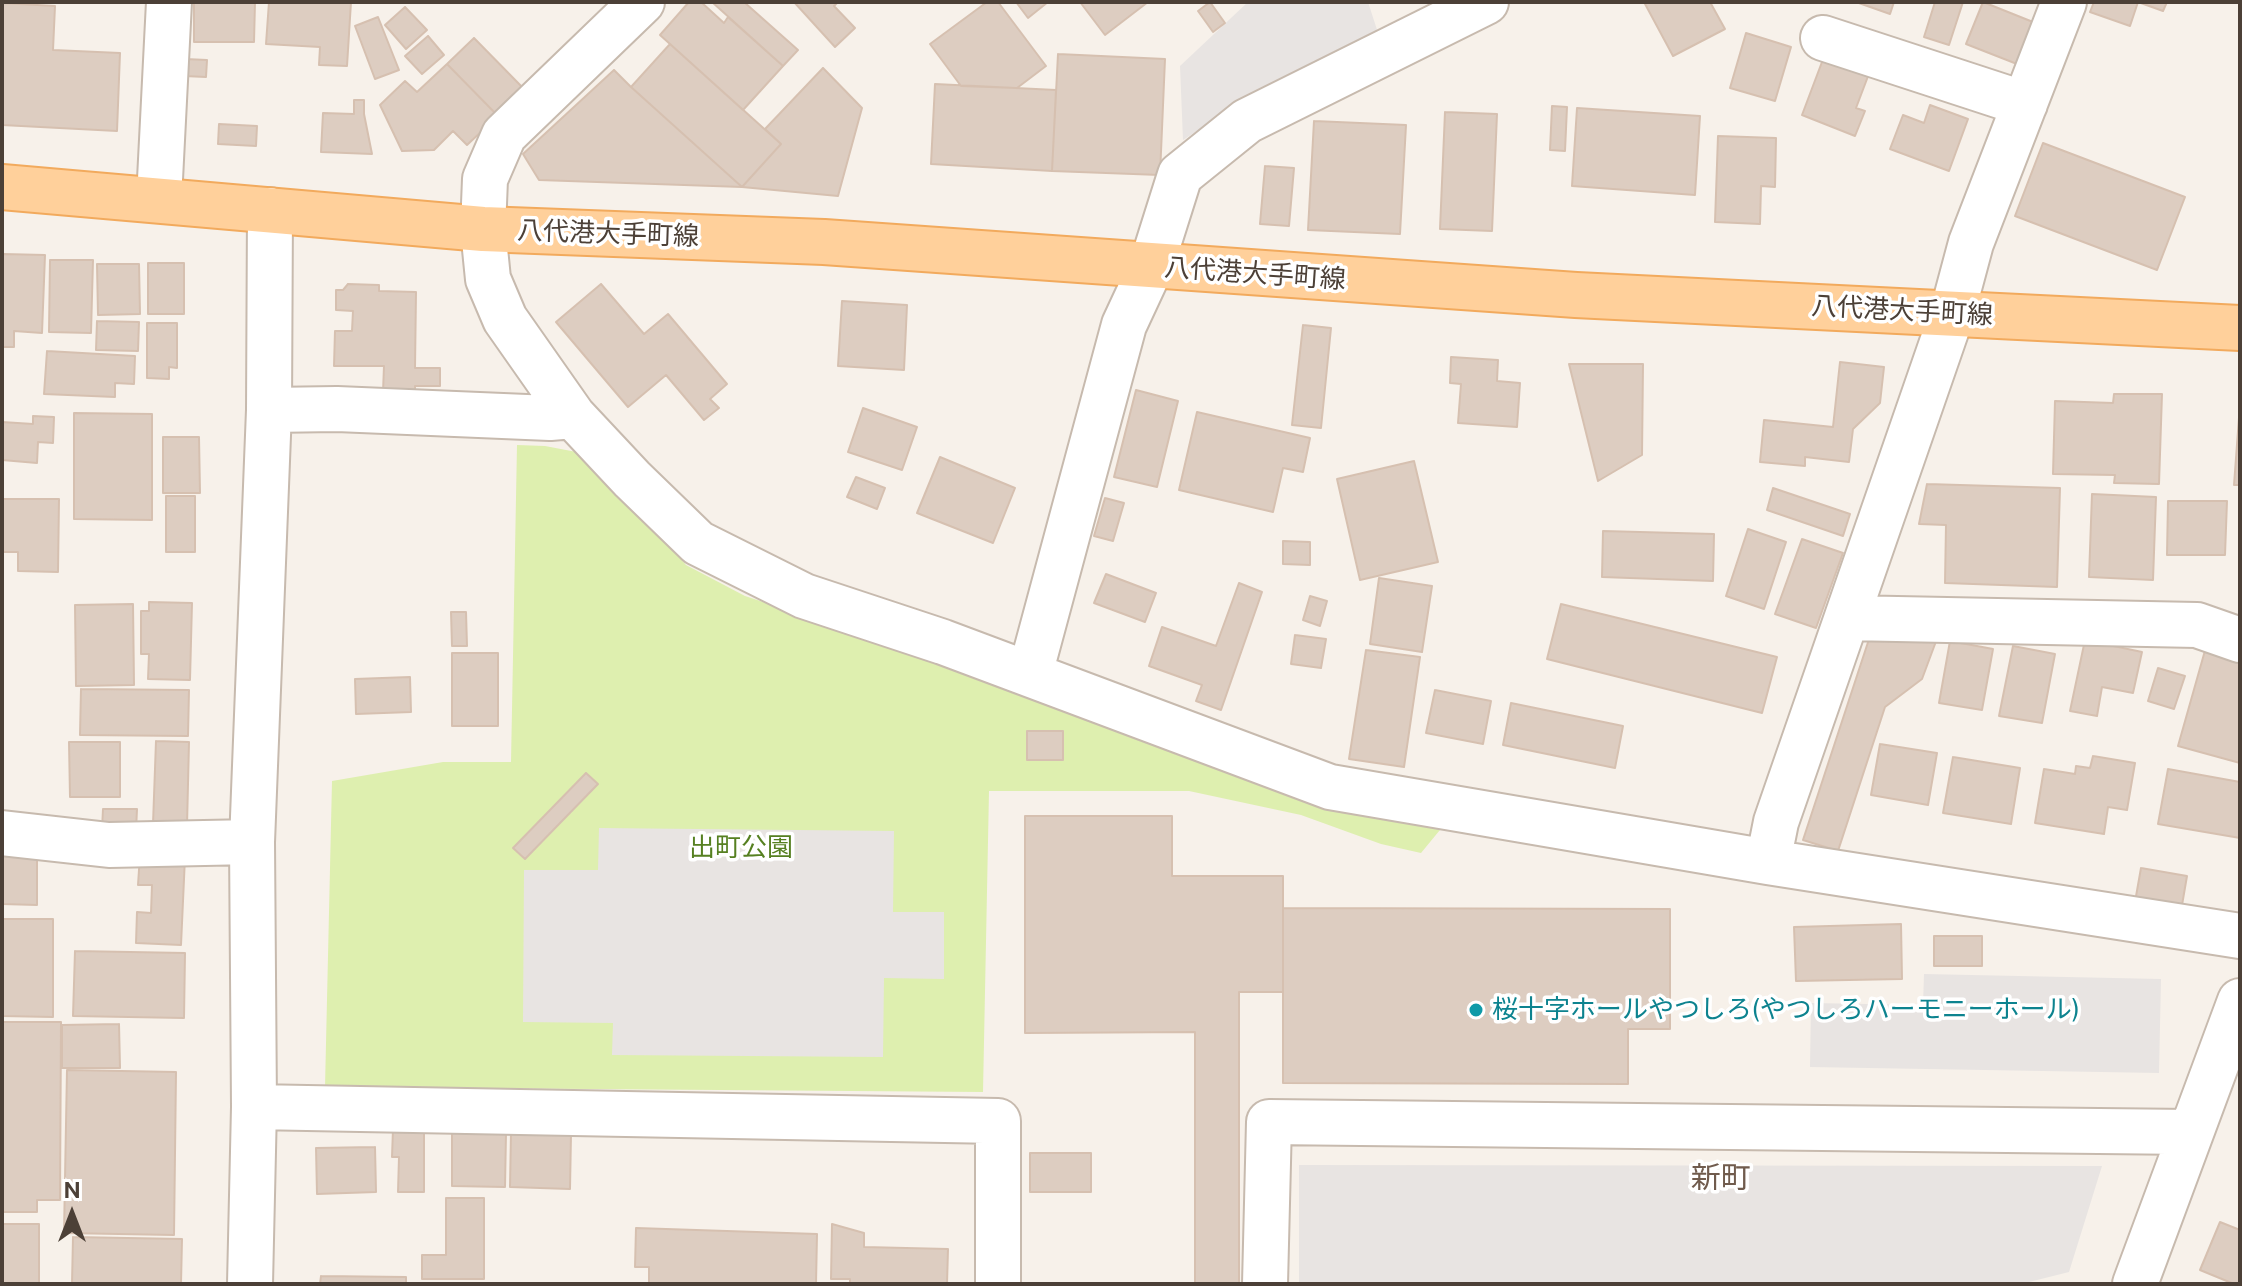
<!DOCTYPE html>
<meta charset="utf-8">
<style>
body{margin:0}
#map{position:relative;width:2242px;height:1286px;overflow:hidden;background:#f7f1ea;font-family:"Public Sans",sans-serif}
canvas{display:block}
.frame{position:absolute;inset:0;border:4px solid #4c4037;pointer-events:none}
.north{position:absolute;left:32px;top:1174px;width:80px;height:80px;-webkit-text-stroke:6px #fff;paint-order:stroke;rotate:0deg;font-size:22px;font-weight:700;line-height:32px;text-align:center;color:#4c4037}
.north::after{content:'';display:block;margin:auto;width:28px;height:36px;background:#4c4037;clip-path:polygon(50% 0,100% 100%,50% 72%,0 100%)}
</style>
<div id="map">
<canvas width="2242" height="1286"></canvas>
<div class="frame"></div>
<div class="north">N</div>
</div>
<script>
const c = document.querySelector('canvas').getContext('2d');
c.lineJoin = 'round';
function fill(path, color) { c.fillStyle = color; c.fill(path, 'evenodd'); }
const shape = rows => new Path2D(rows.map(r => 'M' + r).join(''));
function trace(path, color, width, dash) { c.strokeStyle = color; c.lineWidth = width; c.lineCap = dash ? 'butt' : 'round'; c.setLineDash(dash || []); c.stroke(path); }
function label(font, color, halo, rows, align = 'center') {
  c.font = font + ' "Public Sans","Noto Sans JP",sans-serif'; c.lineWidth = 7; c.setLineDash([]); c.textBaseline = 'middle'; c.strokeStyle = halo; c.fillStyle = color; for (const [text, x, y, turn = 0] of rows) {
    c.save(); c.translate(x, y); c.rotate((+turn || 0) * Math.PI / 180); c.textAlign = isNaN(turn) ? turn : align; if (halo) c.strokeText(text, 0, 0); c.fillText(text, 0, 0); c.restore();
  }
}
const green = shape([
 [517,445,545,446,587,454,617,484,686,565,745,596,1026,688,1449,819,1421,853,1381,844,1301,815,1189,791,989,791,983,1092,325,1087,332,781,443,762,511,762]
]);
const parking = shape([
 [1248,2,1368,2,1380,39,1226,112,1183,140,1180,66],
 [599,828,894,831,893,912,944,912,944,979,884,978,883,1057,612,1055,613,1023,523,1022,524,870,598,870],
 [1924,974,2161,979,2159,1073,1810,1067,1811,1003,1923,1005],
 [1299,1165,2102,1166,2069,1272,2021,1284,1299,1284]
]);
const building = shape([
 [194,2,255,2,254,42,194,42,194,2],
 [269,2,351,2,347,66,319,65,320,47,266,44,269,2],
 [689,2,701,2,724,23,728,17,783,66,743,110,660,35,689,2],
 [712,2,744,2,798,50,783,66,712,2],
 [794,2,838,2,834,6,855,28,835,47,794,2],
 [987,2,998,2,1046,66,1017,88,961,86,930,44,987,2],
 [1016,2,1048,2,1028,18,1016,2],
 [1080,2,1148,2,1105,35,1080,2],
 [1210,2,1225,23,1213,32,1198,11,1210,2],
 [1644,2,1710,2,1725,29,1673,56,1644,2],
 [1856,2,1894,2,1890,14,1856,2],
 [1935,2,1963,2,1949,45,1924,37,1935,2],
 [1983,2,2033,22,2017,64,1966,44,1983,2],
 [2094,2,2167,2,2163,11,2138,2,2130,26,2090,12,2094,2],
 [2,3,55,6,53,50,120,53,117,131,2,125,2,3],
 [405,7,427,30,406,49,385,25,405,7],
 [378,17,399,70,375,79,355,26,378,17],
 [1746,33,1791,47,1775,101,1730,88,1746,33],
 [428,36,444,55,422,74,405,56,428,36],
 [474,38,525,90,498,116,447,64,474,38],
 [670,44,781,144,742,187,631,87,670,44],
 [1058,54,1165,59,1160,175,1052,171,1058,54],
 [1825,54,1870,71,1856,108,1865,111,1855,136,1802,115,1825,54],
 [185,59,207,60,206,77,184,76,185,59],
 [447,64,498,116,467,145,453,131,434,150,402,151,380,105,405,81,417,92,447,64],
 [823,68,862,108,838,196,742,187,781,144,765,129,823,68],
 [614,70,631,87,742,187,539,180,523,154,614,70],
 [935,84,1056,90,1052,171,931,164,935,84],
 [354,100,364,100,364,114,372,154,321,152,323,113,354,114,354,100],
 [1930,105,1968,119,1949,171,1890,149,1903,115,1924,123,1930,105],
 [1552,106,1567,107,1565,151,1550,150,1552,106],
 [1577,108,1700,116,1695,195,1572,186,1577,108],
 [1445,112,1497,114,1492,231,1440,229,1445,112],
 [1314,121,1406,125,1400,234,1308,230,1314,121],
 [219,124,257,126,256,146,218,144,219,124],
 [1718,136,1776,138,1775,187,1761,186,1760,224,1715,222,1718,136],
 [2043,143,2185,197,2157,270,2015,216,2043,143],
 [1265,166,1294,168,1289,226,1260,224,1265,166],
 [3,254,45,255,42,333,14,331,14,347,2,347,3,254],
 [50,260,93,260,91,333,49,332,50,260],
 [148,263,184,263,184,314,148,314,148,263],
 [97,264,139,264,140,314,98,315,97,264],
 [348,284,379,285,379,291,416,292,415,368,440,368,440,386,415,386,415,392,383,392,384,366,334,366,335,331,352,331,353,311,336,310,336,290,343,290,348,284],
 [601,284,644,334,668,314,727,384,710,399,719,408,704,420,666,375,628,407,556,322,601,284],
 [842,301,907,305,904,370,838,366,842,301],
 [97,321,139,322,138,351,96,350,97,321],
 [147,323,177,323,177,368,169,367,169,379,147,378,147,323],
 [1303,325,1331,328,1321,428,1292,425,1303,325],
 [47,351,135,356,134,384,115,383,115,397,44,394,47,351],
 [1451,357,1498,360,1497,381,1520,383,1517,427,1458,423,1461,384,1450,383,1451,357],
 [1840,362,1884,367,1880,403,1853,429,1849,462,1805,457,1805,466,1760,462,1764,420,1833,427,1840,362],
 [1569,364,1643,364,1642,455,1598,481,1569,364],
 [1136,390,1178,401,1157,487,1114,477,1136,390],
 [2114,394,2162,394,2159,484,2114,483,2115,475,2053,474,2055,401,2113,403,2114,394],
 [2240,404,2240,485,2234,485,2240,404],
 [863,408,917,427,902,470,848,452,863,408],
 [1197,412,1310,438,1303,472,1283,468,1273,512,1179,490,1197,412],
 [74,413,152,414,152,520,74,519,74,413],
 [33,416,54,417,53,443,38,442,37,463,2,460,2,422,33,424,33,416],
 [163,437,199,437,200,493,163,493,163,437],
 [940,457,1015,488,993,543,917,513,940,457],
 [1414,461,1438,562,1360,580,1337,479,1414,461],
 [856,477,885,488,877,509,847,497,856,477],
 [1927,484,2060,488,2057,587,1945,583,1946,525,1919,524,1927,484],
 [1773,488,1850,514,1843,536,1767,510,1773,488],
 [2092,494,2156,497,2153,580,2089,577,2092,494],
 [166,496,195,496,195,552,166,552,166,496],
 [1105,498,1124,503,1113,541,1094,536,1105,498],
 [2,499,59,499,58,572,18,571,18,552,2,552,2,499],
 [2168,501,2227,501,2225,555,2167,555,2168,501],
 [1748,529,1786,542,1764,609,1726,596,1748,529],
 [1603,531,1714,534,1713,581,1602,577,1603,531],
 [1802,539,1843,553,1816,628,1775,614,1802,539],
 [1283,541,1310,542,1310,565,1283,564,1283,541],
 [1106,574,1156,593,1145,622,1094,603,1106,574],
 [1379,578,1432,586,1422,652,1370,644,1379,578],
 [1239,583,1262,592,1221,710,1196,701,1202,685,1149,666,1162,627,1216,646,1239,583],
 [1310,596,1327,601,1320,626,1303,620,1310,596],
 [149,602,192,603,190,680,148,679,149,654,141,654,141,611,149,611,149,602],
 [133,604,134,685,76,686,75,605,133,604],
 [1561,604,1777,657,1762,713,1547,659,1561,604],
 [451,612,466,612,467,646,452,646,451,612],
 [1873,627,1938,636,1922,679,1885,707,1838,851,1803,840,1873,627],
 [1295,635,1326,639,1321,668,1291,664,1295,635],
 [2085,640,2142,652,2133,693,2102,687,2097,716,2070,711,2085,640],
 [1950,641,1993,649,1982,710,1939,703,1950,641],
 [2013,646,2055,654,2042,723,1999,716,2013,646],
 [2206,647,2240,656,2240,763,2178,746,2206,647],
 [1366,650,1420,657,1404,767,1349,759,1366,650],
 [452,653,498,653,498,726,452,726,452,653],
 [2158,668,2185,676,2174,709,2148,701,2158,668],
 [410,677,411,712,356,714,355,679,410,677],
 [81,689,189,690,188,736,80,735,81,689],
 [1435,690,1491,701,1483,744,1426,733,1435,690],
 [1511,703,1623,726,1615,768,1503,745,1511,703],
 [1027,731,1063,731,1063,760,1027,760,1027,731],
 [156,741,189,742,187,826,153,824,156,741],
 [69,742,120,742,120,797,70,797,69,742],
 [1880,744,1937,753,1928,805,1871,795,1880,744],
 [2093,756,2135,763,2127,810,2108,807,2104,834,2035,823,2044,769,2075,774,2076,766,2090,768,2093,756],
 [1953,757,2020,768,2011,824,1943,813,1953,757],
 [2168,769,2240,782,2240,838,2158,824,2168,769],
 [586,773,598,784,525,859,513,848,586,773],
 [103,809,137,809,136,831,102,830,103,809],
 [1025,816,1172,816,1172,876,1283,876,1283,992,1239,992,1239,1284,1195,1284,1195,1032,1025,1033,1025,816],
 [2,846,37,846,37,905,2,904,2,846],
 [140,855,185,857,181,945,136,943,137,912,151,913,152,885,138,885,140,855],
 [2141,868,2187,876,2181,911,2135,902,2141,868],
 [1283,908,1670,909,1670,1029,1628,1029,1628,1084,1283,1083,1283,908],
 [2,919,53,919,53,1017,2,1016,2,919],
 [1901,924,1902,979,1796,981,1794,927,1901,924],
 [1934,936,1982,936,1982,966,1934,966,1934,936],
 [75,951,185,953,184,1018,73,1016,75,951],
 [2,1022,61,1022,60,1200,37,1200,37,1212,2,1212,2,1022],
 [119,1024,120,1068,62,1068,62,1025,119,1024],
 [67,1070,176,1072,174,1235,64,1233,67,1070],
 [393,1129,424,1129,424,1192,398,1192,399,1157,392,1157,393,1129],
 [452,1132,506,1133,505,1187,452,1186,452,1132],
 [511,1132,571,1134,570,1189,510,1187,511,1132],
 [375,1147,376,1192,317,1194,316,1148,375,1147],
 [1030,1153,1091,1153,1091,1192,1030,1192,1030,1153],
 [446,1198,484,1198,484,1279,422,1279,422,1255,446,1255,446,1198],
 [2220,1222,2240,1230,2240,1284,2234,1284,2200,1270,2220,1222],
 [2,1224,39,1224,39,1284,2,1284,2,1224],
 [832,1224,864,1233,864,1247,948,1249,947,1284,850,1284,850,1279,831,1279,832,1224],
 [636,1228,817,1234,816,1284,649,1284,649,1267,635,1267,636,1228],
 [73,1237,182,1239,181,1284,72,1284,73,1237],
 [321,1276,406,1277,406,1284,320,1284,321,1276]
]);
const minor = shape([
 [642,2,504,135,485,179,483,229,488,279,505,319,573,416,632,479,698,543,804,596,943,642,1330,787,1768,862,2240,936],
 [1823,38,2025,104],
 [159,199,169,2],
 [269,410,337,409,550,418,573,416],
 [1847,618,2197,625,2240,640],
 [1030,674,1124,325,1151,267,1180,175,1247,121,1486,2],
 [2,833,109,845,252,842],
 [1768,862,1776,822,1952,314,1971,243,2064,2],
 [254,1107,998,1121,998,1284],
 [250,1284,254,1107,252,842,269,410,270,210],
 [1265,1284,1269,1122,2191,1132],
 [2135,1284,2240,1001]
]);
const major = shape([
 [2,187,483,229,824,242,1576,295,2240,328]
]);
const markers = [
 [1476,1010,8,"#0f9aa8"]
];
const streetNames = [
 ["八代港大手町線",608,234,2],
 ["八代港大手町線",1255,274,4],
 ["八代港大手町線",1902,311,3]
];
const parkNames = [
 ["出町公園",741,848]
];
const cultureNames = [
 ["桜十字ホールやつしろ(やつしろハーモニーホール)",1492,1010]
];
const quarterNames = [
 ["新町",1721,1179]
];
fill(green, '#deefaf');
fill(parking, '#e8e4e2');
fill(building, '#ddcdc1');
trace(building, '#d6c0b0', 2);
trace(minor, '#c7baae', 48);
trace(major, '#f2aa5d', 48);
trace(minor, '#fff', 44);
trace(major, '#ffd09b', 44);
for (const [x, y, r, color] of markers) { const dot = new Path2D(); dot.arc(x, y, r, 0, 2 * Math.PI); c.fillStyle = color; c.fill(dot); trace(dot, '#fff', 3); }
label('26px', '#4c4037', '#fff', streetNames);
label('26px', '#568021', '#fff', parkNames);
label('26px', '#0d838f', '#fff', cultureNames, 'left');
label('30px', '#705b4d', '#fff', quarterNames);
</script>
